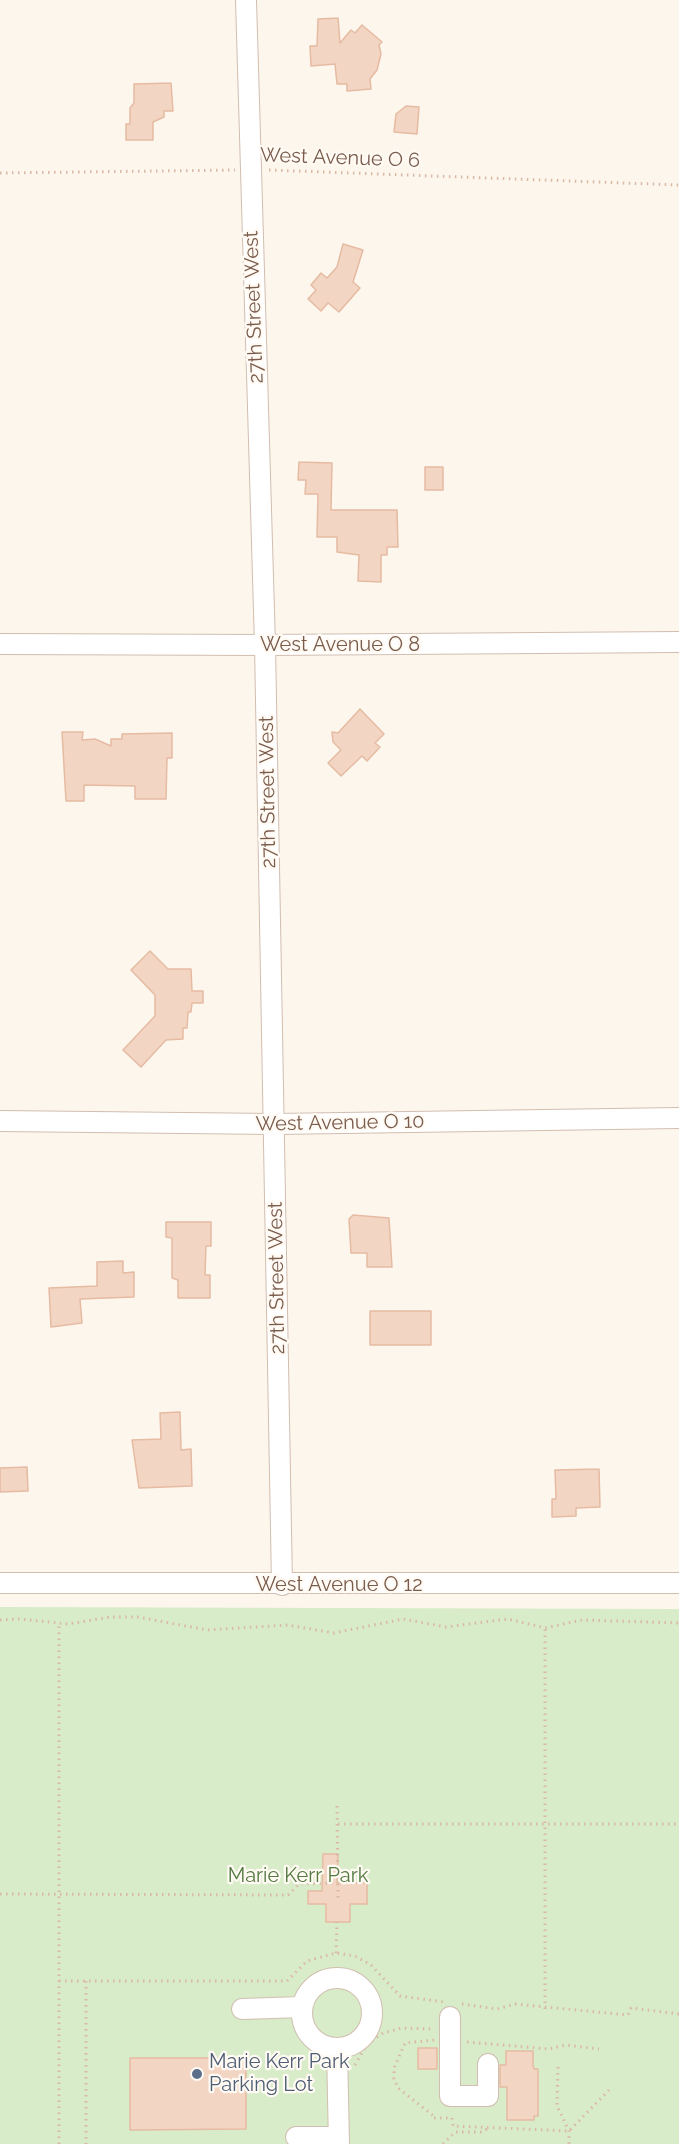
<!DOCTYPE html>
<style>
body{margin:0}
canvas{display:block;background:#fdf6ec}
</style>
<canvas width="679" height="2144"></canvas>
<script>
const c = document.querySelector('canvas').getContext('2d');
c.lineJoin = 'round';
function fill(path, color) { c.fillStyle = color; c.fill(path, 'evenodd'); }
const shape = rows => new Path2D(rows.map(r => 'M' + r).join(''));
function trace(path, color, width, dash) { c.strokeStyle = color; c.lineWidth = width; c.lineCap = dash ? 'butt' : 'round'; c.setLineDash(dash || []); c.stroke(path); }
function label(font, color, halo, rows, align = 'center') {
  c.font = font + ' Raleway,sans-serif'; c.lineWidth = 4.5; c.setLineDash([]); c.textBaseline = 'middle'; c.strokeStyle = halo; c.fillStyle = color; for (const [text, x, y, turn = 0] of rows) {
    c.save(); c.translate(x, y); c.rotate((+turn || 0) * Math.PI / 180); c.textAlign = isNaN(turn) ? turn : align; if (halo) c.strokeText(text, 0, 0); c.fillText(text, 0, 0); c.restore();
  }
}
const green = shape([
 [0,1607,679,1609,679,2144,0,2144]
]);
const building = shape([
 [338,18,340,43,351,30,355,33,362,25,382,42,379,45,381,54,377,70,370,79,371,89,347,91,347,84,337,84,335,64,311,66,310,46,317,46,318,19,338,18],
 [171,83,173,111,164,111,164,117,153,122,153,140,126,140,126,124,130,124,130,108,134,103,134,84,171,83],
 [406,106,419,107,417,134,394,132,396,114,406,106],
 [343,244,363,250,353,282,360,288,339,312,328,303,321,311,308,299,316,290,311,285,321,273,327,278,337,267,343,244],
 [299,462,332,463,331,510,397,510,398,547,387,547,387,555,381,555,381,582,358,581,359,555,337,552,337,537,317,537,318,494,305,494,306,480,298,480,299,462],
 [425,467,443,467,443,490,425,490,425,467],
 [360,709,384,734,375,743,380,747,367,761,362,756,341,776,328,763,341,750,333,742,332,732,338,733,360,709],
 [62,732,83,732,82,740,95,739,111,746,111,739,122,739,122,734,172,733,172,758,167,758,166,799,135,799,135,786,84,785,84,801,66,801,62,732],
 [150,951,168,969,191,969,192,991,203,991,203,1003,192,1003,191,1012,188,1012,187,1028,183,1028,183,1039,166,1040,141,1067,123,1050,155,1016,155,995,131,970,150,951],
 [353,1215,389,1218,392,1267,367,1267,367,1253,351,1253,349,1219,353,1215],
 [166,1222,211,1222,211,1246,206,1246,205,1275,210,1275,210,1298,178,1298,178,1280,172,1278,172,1238,166,1237,166,1222],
 [123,1261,123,1273,134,1272,134,1297,80,1299,82,1323,51,1327,49,1288,97,1286,97,1262,123,1261],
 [370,1311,431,1311,431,1345,370,1345,370,1311],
 [180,1412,181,1450,191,1449,192,1486,139,1488,132,1440,161,1439,160,1413,180,1412],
 [27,1467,28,1491,0,1492,0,1468,27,1467],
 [599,1469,600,1507,576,1508,576,1516,552,1517,552,1499,556,1499,555,1470,599,1469],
 [323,1854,338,1854,337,1883,367,1883,367,1904,350,1904,350,1922,326,1922,326,1904,308,1904,308,1891,322,1891,323,1854],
 [418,2048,437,2048,437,2069,418,2069,418,2048],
 [506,2051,533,2051,533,2065,534,2069,538,2069,538,2116,534,2116,534,2120,507,2120,507,2087,500,2087,500,2065,506,2065,506,2051],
 [130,2058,246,2058,246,2129,130,2130,130,2058]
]);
const path = shape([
 [269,170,679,185],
 [0,173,235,170],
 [0,1620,19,1619,68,1624,110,1617,138,1617,207,1630,288,1625,334,1633,403,1619,446,1627,508,1619,545,1628,582,1620,679,1623],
 [337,1806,338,1898],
 [338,1824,679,1824],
 [0,1894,288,1895,299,1884,338,1883],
 [336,1953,337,1922],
 [59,1981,287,1981,307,1961,336,1953,355,1956,371,1965,400,1996,444,2002],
 [86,1981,86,2144],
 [462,2004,497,2009,515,2004,628,2015,631,2008,679,2014],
 [545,2009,545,1628],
 [434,2040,405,2043,394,2068,394,2079,398,2088,435,2117],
 [467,2042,549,2049,566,2045,599,2049],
 [355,2065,367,2044,383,2033,402,2028,433,2029],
 [558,2067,557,2106,569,2131,569,2144],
 [434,2118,452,2118,453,2126,569,2131,609,2090],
 [59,2144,59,1624],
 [443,2144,455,2132,482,2132,487,2129]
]);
const minor = shape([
 [246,0,265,645,282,1585],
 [0,644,265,645,679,642],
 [0,1121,275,1124,679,1118],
 [0,1583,679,1583],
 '302 2013a35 35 0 1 1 70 0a35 35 0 1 1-70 0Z',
 [242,2009,302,2007],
 [450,2017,450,2096,488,2096,488,2064],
 [337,2048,339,2144],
 [296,2137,339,2137]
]);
const markers = [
 [197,2074,6,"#5c6f8a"]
];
const streetNames = [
 ["West Avenue O 6",340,158,2],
 ["27th Street West",254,307,-92],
 ["West Avenue O 8",340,645],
 ["27th Street West",268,792,-91],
 ["West Avenue O 10",340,1123,-1],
 ["27th Street West",277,1278,-91],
 ["West Avenue O 12",339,1585]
];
const parkNames = [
 ["Marie Kerr Park",298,1876]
];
const serviceNames = [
 ["Marie Kerr Park",209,2062],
 ["Parking Lot",209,2085]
];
fill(green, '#d8ecc9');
fill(building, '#f3d5c3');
trace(building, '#e6bba3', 1.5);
trace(minor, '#d1beb0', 22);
trace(path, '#d9b8a5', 3, [1.5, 4.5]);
trace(minor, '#fff', 20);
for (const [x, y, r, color] of markers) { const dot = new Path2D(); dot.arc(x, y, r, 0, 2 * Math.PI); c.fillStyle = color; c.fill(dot); trace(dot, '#fffaf3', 2); }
label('20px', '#7a5c4d', '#fffaf3', streetNames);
label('20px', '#537a41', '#fffaf3', parkNames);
label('20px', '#4e5e75', '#fffaf3', serviceNames, 'left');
</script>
